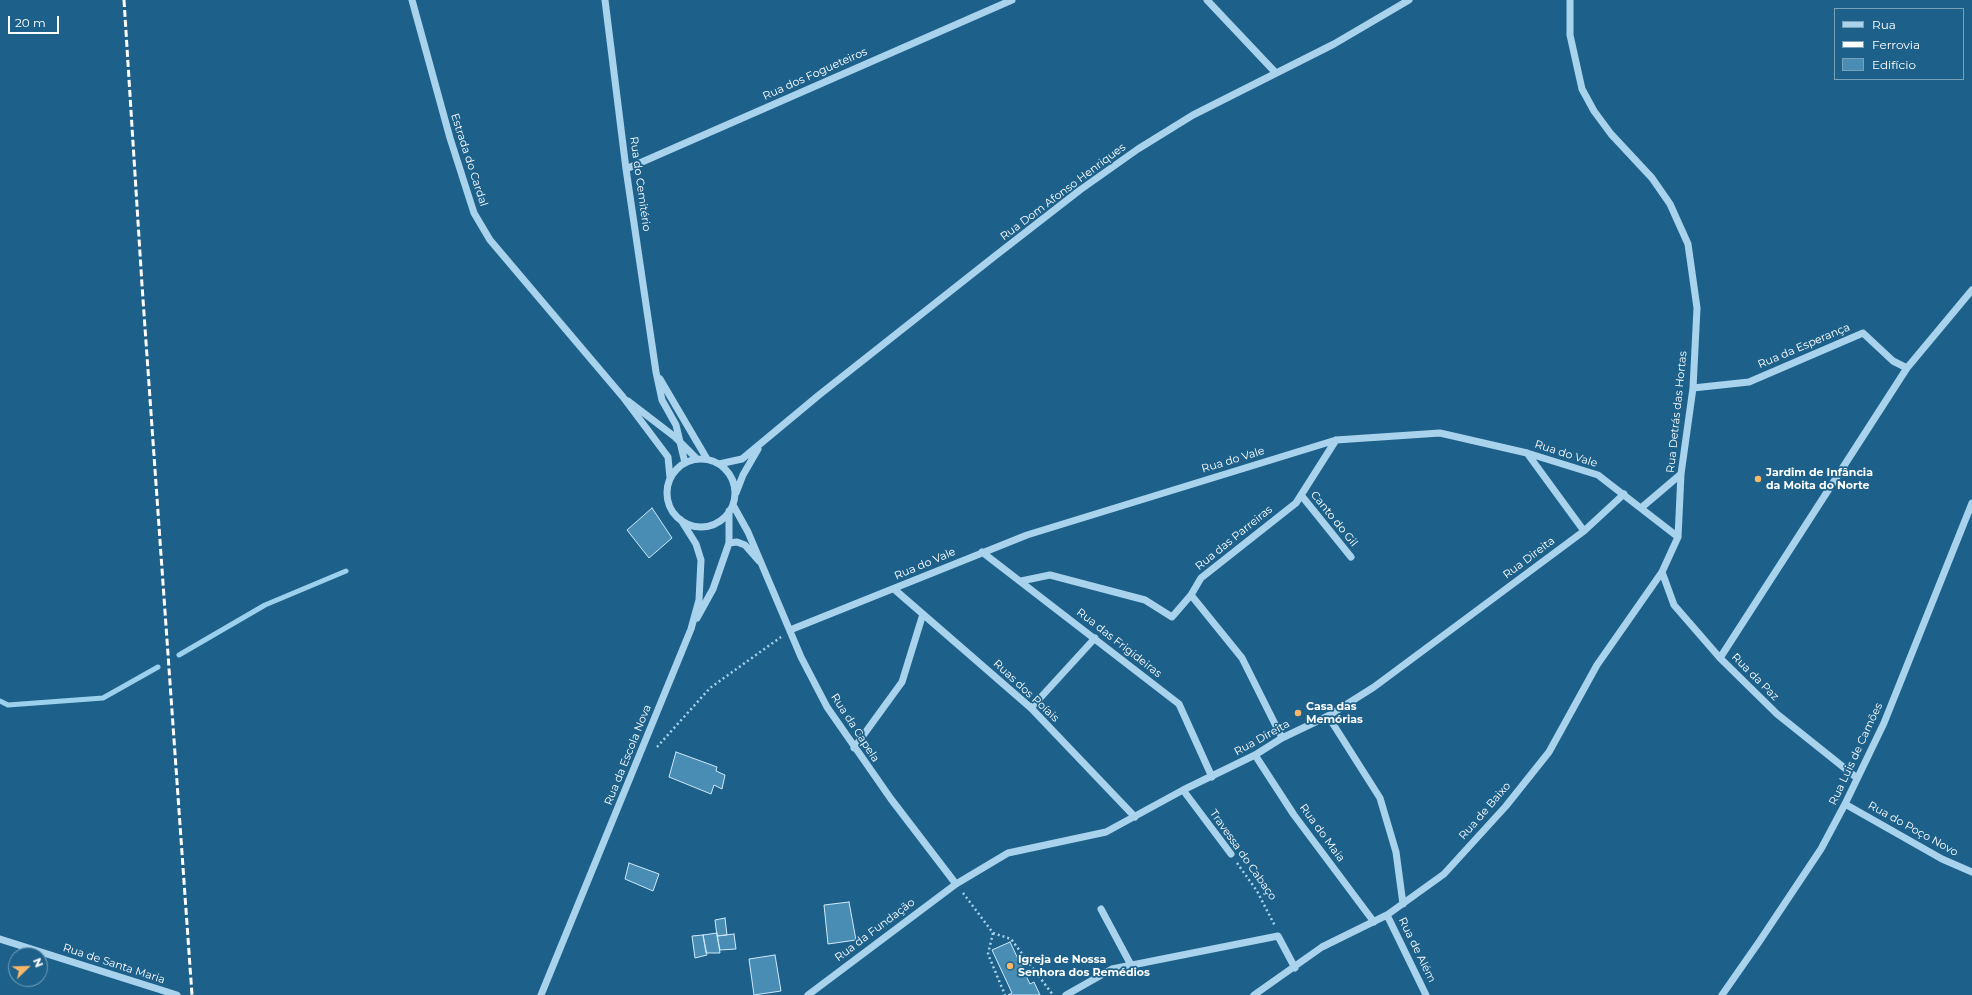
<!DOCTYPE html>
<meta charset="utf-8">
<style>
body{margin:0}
#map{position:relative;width:1972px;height:995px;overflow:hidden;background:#1d618b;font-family:Montserrat,sans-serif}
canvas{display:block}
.legend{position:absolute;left:1834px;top:8px;width:130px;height:72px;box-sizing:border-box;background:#1d618b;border:1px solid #77a0b9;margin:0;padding:5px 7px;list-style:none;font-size:12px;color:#fff}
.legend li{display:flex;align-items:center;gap:8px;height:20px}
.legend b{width:20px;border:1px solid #77a0b9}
.north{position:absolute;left:8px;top:947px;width:40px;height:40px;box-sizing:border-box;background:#1d618b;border:1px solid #77a0b9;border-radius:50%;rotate:67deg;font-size:11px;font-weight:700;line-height:16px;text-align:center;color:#fff}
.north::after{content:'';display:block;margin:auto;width:14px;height:18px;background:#fcb667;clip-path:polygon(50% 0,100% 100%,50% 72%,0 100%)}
.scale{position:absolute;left:8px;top:16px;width:51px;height:18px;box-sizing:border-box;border:2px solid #fff;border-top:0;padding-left:5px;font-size:12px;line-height:14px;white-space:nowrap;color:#fff;-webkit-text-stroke:3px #1d618b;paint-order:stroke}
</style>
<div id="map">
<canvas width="1972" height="995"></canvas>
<ul class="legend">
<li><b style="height:5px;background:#a9d3ec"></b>Rua</li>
<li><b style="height:5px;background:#fff"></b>Ferrovia</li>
<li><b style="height:11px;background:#4a8db4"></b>Edifício</li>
</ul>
<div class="north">N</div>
<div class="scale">20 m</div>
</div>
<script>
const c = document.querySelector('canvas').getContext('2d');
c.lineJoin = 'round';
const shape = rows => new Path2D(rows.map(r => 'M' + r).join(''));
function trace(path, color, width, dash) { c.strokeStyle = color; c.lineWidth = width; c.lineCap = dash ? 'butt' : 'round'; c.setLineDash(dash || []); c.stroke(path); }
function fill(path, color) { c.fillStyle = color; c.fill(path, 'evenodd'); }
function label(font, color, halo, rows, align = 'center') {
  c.font = font + ' Montserrat,sans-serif'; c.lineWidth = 3.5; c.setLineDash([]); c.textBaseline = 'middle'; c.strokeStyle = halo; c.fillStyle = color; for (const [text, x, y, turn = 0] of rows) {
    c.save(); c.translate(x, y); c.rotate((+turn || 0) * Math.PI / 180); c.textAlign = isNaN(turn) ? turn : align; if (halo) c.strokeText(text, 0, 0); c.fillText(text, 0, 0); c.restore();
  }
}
const stream = shape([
 [179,655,265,605,346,571],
 [0,701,8,705,103,698,158,667]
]);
const building = shape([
 [652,508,672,538,649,558,627,530,652,508],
 [676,752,717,767,716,771,725,775,722,789,714,785,711,794,669,777,676,752],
 [629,863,659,874,653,891,625,879,629,863],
 [849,902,856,940,828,944,824,905,849,902],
 [725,918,727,935,717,936,715,920,725,918],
 [717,933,720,953,706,953,703,935,717,933],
 [734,934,736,949,720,950,717,936,734,934],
 [703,935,707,955,695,958,692,936,703,935],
 [1010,942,1030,984,1034,982,1040,995,1008,995,1012,993,992,950,1010,942],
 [775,955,781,991,754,995,749,959,775,955]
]);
const path = shape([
 [657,747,710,688,781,637],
 [1237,863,1257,891,1275,926],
 [963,893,993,933,1011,939,1053,995],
 [993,933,988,954,1005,995]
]);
const minor = shape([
 [412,0,450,138,474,213,490,240,623,397,668,457,670,478],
 [605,0,626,169,656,372,662,400,676,425,685,463],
 [1207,0,1275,72],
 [626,169,1012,0],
 [660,379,707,459],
 [1693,388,1749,382,1863,333,1893,361,1907,368,1972,290],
 [628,401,675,437,697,459],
 [1527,453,1584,531],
 '667 493a34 34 0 1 1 68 0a34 34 0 1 1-68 0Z',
 [719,464,742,459,819,395,995,256,1080,190,1138,149,1193,115,1334,44,1409,0],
 [736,493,743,475,758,449],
 [1301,495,1351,557],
 [733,505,748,532,801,657,827,707,891,799,956,884],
 [1641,508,1681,474],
 [729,543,737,542,745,545,759,561],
 [982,552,1179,704,1212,777],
 [1662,572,1674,605,1720,658,1777,714,1857,778],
 [1021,581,1050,575,1145,600,1172,617,1191,595],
 [894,589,1031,708,1135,817],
 [697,618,713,589,729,543,729,511],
 [790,630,1027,535,1336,440,1440,433,1527,453,1598,475,1678,537],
 [1720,658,1907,368],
 [1031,708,1095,638],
 [1328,716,1380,798,1396,852,1403,904],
 [1282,738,1242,658,1191,595,1201,578,1296,503,1336,440],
 [854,748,902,682,923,614],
 [1255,755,1294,815,1374,922],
 [1183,790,1231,854],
 [1845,804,1942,859,1972,872],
 [1101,909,1131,965],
 [1387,915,1426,995],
 [0,939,177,995],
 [541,995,691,629,699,600,701,560,696,544,681,520],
 [808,995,956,884,1008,853,1106,832,1183,790,1255,755,1282,738,1328,716,1374,687,1584,531,1624,494],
 [1066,995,1112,969,1278,936,1295,968],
 [1254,995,1322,947,1387,915,1444,874,1506,806,1549,752,1597,665,1662,572,1678,537,1681,474,1693,388,1697,308,1688,244,1670,204,1652,178,1611,134,1594,111,1582,89,1570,35,1570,0],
 [1722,995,1759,942,1821,849,1845,804,1884,723,1972,503]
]);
const rail = shape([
 [124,0,142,285,192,995]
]);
const markers = [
 [1758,479,4,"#fcb667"],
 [1298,713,4,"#fcb667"],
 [1010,966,4,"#fcb667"]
];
const streetNames = [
 ["Rua dos Fogueteiros",815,74,-24],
 ["Estrada do Cardal",469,160,72],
 ["Rua do Cemitério",640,184,82],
 ["Rua Dom Afonso Henriques",1063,192,-37],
 ["Rua da Esperança",1804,346,-23],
 ["Rua Detrás das Hortas",1677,412,-84],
 ["Rua do Vale",1566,454,18],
 ["Rua do Vale",1233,460,-17],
 ["Canto do Gil",1334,519,51],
 ["Rua das Parreiras",1234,538,-39],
 ["Rua Direita",1529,558,-37],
 ["Rua do Vale",925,564,-23],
 ["Rua das Frigideiras",1119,643,38],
 ["Rua da Paz",1755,677,45],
 ["Ruas dos Poíais",1026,691,43],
 ["Rua da Capela",855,728,57],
 ["Rua Direita",1262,738,-29],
 ["Rua Luis de Camões",1856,754,-65],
 ["Rua da Escola Nova",628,755,-68],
 ["Rua de Baixo",1485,811,-49],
 ["Rua do Poço Novo",1913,829,29],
 ["Rua do Maia",1322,833,54],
 ["Travessa do Cabaço",1243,855,55],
 ["Rua da Fundação",875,930,-37],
 ["Rua de Além",1417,950,64],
 ["Rua de Santa Maria",114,964,18]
];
const poiNames = [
 ["Jardim de Infância",1766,473],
 ["da Moita do Norte",1766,486],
 ["Casa das",1306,707],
 ["Memórias",1306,720],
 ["Igreja de Nossa",1018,960],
 ["Senhora dos Remédios",1018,973]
];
trace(stream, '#9cd1ee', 5);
fill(building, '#4a8db4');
trace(building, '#cee9f9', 1);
trace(path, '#a9d3ec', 2.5, [2, 3]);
trace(minor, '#a9d3ec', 7);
trace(rail, '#fff', 3, [7, 3]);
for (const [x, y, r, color] of markers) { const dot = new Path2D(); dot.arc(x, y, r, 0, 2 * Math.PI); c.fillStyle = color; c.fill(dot); trace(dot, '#1d618b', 1.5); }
label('11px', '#fff', '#1d618b', streetNames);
label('bold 11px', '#fff', '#1d618b', poiNames, 'left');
</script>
